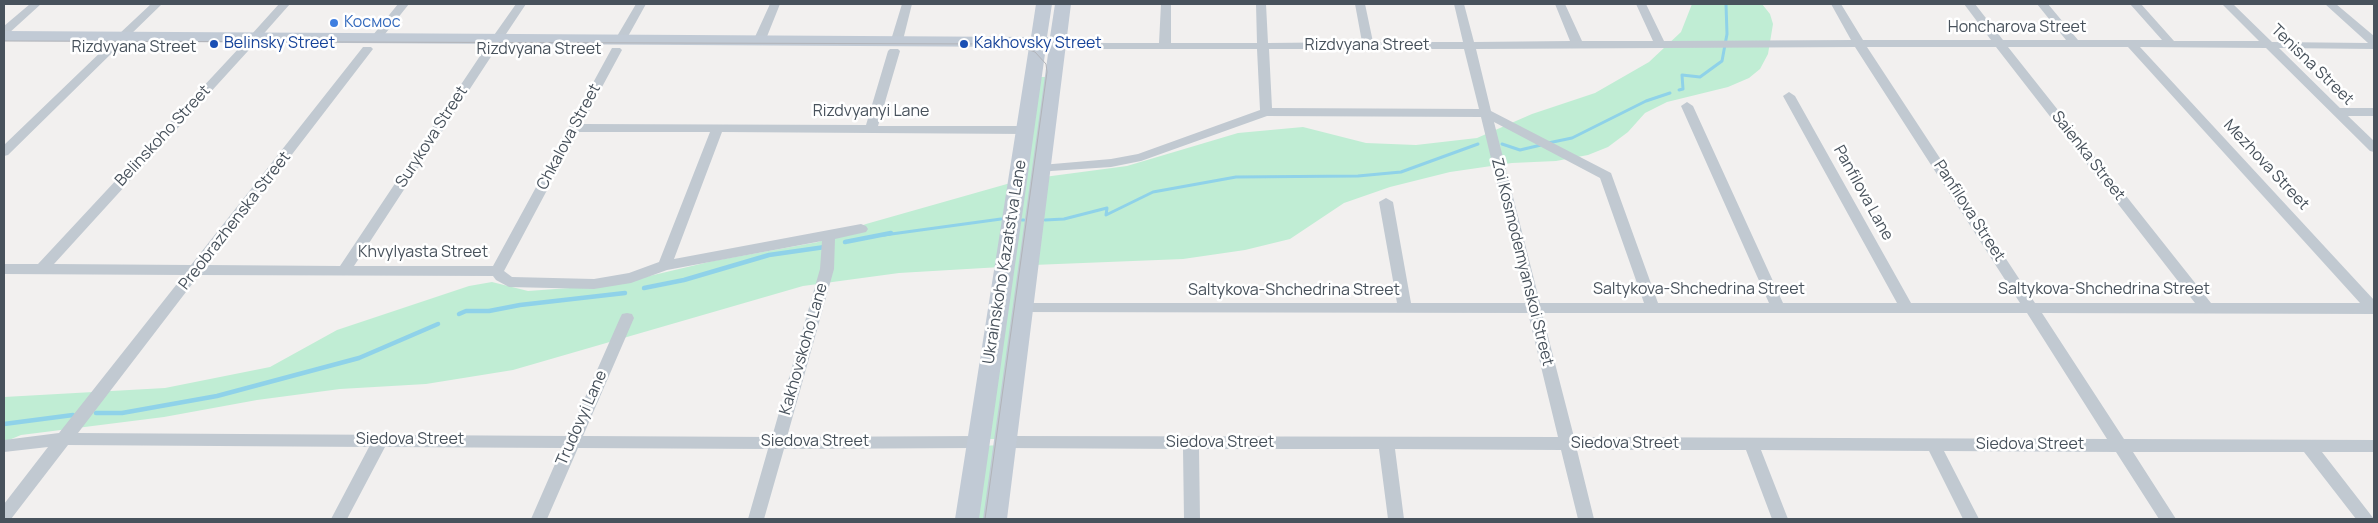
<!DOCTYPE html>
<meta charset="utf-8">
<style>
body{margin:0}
#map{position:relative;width:2378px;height:523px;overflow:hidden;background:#f2f0ef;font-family:Manrope,sans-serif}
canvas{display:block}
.frame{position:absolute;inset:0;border:5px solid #48525c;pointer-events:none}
</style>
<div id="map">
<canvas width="2378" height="523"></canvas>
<div class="frame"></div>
</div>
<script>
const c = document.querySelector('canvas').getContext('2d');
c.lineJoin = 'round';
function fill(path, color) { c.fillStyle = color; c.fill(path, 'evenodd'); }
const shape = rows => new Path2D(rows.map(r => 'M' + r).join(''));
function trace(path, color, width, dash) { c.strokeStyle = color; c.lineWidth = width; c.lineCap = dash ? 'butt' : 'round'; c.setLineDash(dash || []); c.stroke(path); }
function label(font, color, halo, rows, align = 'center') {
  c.font = font + ' Manrope,sans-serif'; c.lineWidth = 5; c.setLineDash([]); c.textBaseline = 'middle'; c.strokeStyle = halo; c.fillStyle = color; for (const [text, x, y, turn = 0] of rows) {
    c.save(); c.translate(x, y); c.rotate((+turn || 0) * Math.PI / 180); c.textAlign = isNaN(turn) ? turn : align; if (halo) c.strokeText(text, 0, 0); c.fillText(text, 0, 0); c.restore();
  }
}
const green = shape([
 [1692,4,1762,4,1770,14,1773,24,1768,54,1760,69,1749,78,1728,87,1667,102,1645,113,1628,132,1608,147,1588,155,1556,161,1512,163,1450,172,1390,187,1344,203,1290,239,1245,250,1183,259,1033,265,1044,177,1127,166,1238,133,1303,127,1366,143,1416,145,1477,138,1532,114,1595,93,1649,62,1681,32],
 [1036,77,1050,77,1002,439,982,439],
 [1014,182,1001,267,899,273,803,286,513,370,426,384,340,389,257,400,164,417,21,435,4,442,4,397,165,388,270,367,337,330,469,286,492,282,528,291,611,285,713,261,818,242,866,224],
 [1001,445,992,519,970,519,981,446]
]);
const streamFar1 = shape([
 [1679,90,1683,89,1682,75,1700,77,1722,61,1727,34,1726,4],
 [1548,143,1572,138,1646,101,1670,93],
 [1502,144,1520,150,1541,145],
 [1022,220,1024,220],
 [1045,220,1064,219,1107,208,1106,215,1153,192,1236,177,1358,176,1401,172,1478,144],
 [884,235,1001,219]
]);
const stream = shape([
 [845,242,891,233],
 [644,288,684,280,769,255,825,247],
 [459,314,466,311,489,311,520,305,625,293],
 [96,413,122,413,217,396,359,358,438,324],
 [4,424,73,415]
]);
const street = shape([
 [30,4,41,4,8,34,4,35,4,26,30,4],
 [151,4,162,4,127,38,119,38,119,34,151,4],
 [279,4,290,4,259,39,251,39,251,35,279,4],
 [398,4,409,4,381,39,373,39,373,35,398,4],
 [516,4,526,4,502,40,494,40,492,38,516,4],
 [636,4,646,4,626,40,618,40,616,38,636,4],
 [770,4,780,4,766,39,764,41,756,41,754,39,770,4],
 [902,4,912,4,903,40,897,43,891,40,902,4],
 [1161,4,1171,4,1171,43,1257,43,1256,4,1266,4,1268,43,1362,42,1355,4,1365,4,1373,42,1463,42,1454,4,1464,4,1474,42,1570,41,1555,4,1565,4,1582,41,1653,41,1636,4,1646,4,1664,41,1851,40,1831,4,1841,4,1863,40,1991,40,1964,4,1975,4,2003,40,2066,40,2037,4,2048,4,2078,40,2162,40,2130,4,2141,4,2174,41,2259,41,2222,4,2233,4,2272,42,2368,43,2325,4,2336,4,2374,36,2374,49,2279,48,2340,108,2374,108,2374,116,2348,116,2374,141,2374,152,2370,151,2266,48,2140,47,2374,300,2374,314,2042,313,2124,439,2374,440,2374,452,2322,452,2374,519,2356,519,2304,452,2133,452,2176,519,2159,519,2116,452,1944,451,1979,519,1963,519,1929,451,1761,450,1788,519,1772,519,1746,450,1577,450,1594,519,1578,519,1561,450,1395,449,1404,519,1388,519,1379,449,1199,449,1200,519,1184,519,1183,449,1005,448,999,446,997,442,999,438,1005,436,1558,437,1528,313,1018,312,1016,308,1018,304,1023,303,1397,303,1379,202,1386,198,1393,202,1411,303,1526,303,1481,117,1267,116,1141,161,1111,167,1036,172,1035,169,1036,166,1041,165,1111,159,1138,154,1260,110,1257,49,1074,49,1054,44,1052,42,1058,39,1074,43,1159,43,1161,4],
 [1855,47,2020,303,1911,303,1795,96,1789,92,1783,96,1897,303,1783,303,1693,106,1687,102,1681,106,1769,303,1658,303,1611,173,1491,111,1476,49,1855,47],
 [1867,47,1996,47,2195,303,2035,303,1867,47],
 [2008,47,2128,47,2360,303,2211,303,2008,47],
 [1269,49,1464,49,1479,109,1272,108,1269,49],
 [1494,122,1600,178,1644,303,1540,303,1494,122],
 [1542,313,2027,313,2107,439,1574,437,1542,313],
 [111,45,117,48,115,50,8,155,4,156,4,145,107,46,111,45],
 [244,46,250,49,248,51,54,264,191,265,363,47,371,47,373,49,207,265,340,266,486,47,494,47,496,49,354,266,493,266,612,48,620,48,622,50,582,124,866,125,888,51,890,49,898,49,900,51,878,126,1025,126,1031,130,1025,134,722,132,674,259,861,224,866,226,868,229,866,232,835,239,834,269,787,437,978,436,984,438,986,442,984,446,978,448,784,449,764,519,748,519,768,449,578,448,547,519,531,519,562,448,385,447,347,519,331,519,369,447,68,445,11,519,4,519,4,504,48,447,4,452,4,440,59,433,184,275,4,274,4,264,38,264,240,47,244,46],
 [578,132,710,132,659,262,629,273,594,279,512,277,504,271,578,132],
 [822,241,820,269,772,437,583,436,634,318,632,314,627,313,622,314,620,318,568,436,78,433,199,275,493,276,496,280,509,287,594,289,631,283,667,270,822,241]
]);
const secondary = shape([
 [1036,4,1052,4,1047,37,1050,37,1055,4,1071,4,1007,519,983,519,1049,47,1046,47,979,519,955,519,1029,47,4,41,4,31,1031,37,1036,4]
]);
const tram = shape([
 [4,41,1001,44,1018,46,1035,52,1046,64,1047,72,985,519]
]);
const markers = [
 [334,23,5,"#3f7fe0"],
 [214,44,5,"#1a4fb4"],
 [964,44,5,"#1a4fb4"]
];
const shopNames = [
 ["Космос",344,23]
];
const streetNames = [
 ["Honcharova Street",2017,28],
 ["Rizdvyana Street",1367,46],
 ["Rizdvyana Street",134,48],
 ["Rizdvyana Street",539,50],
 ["Tenisna Street",2312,65,44],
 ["Rizdvyanyi Lane",871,112],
 ["Belinskoho Street",163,136,-47],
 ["Surykova Street",432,137,-57],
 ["Chkalova Street",569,137,-62],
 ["Saienka Street",2088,156,52],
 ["Mezhova Street",2266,165,47],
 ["Panfilova Lane",1863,193,61],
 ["Panfilova Street",1969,211,57],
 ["Preobrazhenska Street",235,221,-52],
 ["Khvylyasta Street",423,253],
 ["Ukrainskoho Kazatstva Lane",1005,262,-81],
 ["Zoi Kosmodemyanskoi Street",1522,262,76],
 ["Saltykova-Shchedrina Street",1699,290],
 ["Saltykova-Shchedrina Street",2104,290],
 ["Saltykova-Shchedrina Street",1294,291],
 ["Kakhovskoho Lane",804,349,-74],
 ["Trudovyi Lane",582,418,-66],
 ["Siedova Street",410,440],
 ["Siedova Street",815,442],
 ["Siedova Street",1220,443],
 ["Siedova Street",1625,444],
 ["Siedova Street",2030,445]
];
const transitNames = [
 ["Belinsky Street",224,44],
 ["Kakhovsky Street",974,44]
];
fill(green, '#c0edd4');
trace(streamFar1, '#8fd2e9', 3);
trace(stream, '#8fd2e9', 4.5);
fill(street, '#c1c9d1');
fill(secondary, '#c1cad5');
trace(tram, '#b2b4b9', 1);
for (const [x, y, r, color] of markers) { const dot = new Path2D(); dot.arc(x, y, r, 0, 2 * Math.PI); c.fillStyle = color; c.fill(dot); trace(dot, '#fff', 2); }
label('16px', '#366cbe', '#fff', shopNames, 'left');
label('16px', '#48525c', '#fff', streetNames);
label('16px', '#164399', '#fff', transitNames, 'left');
</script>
